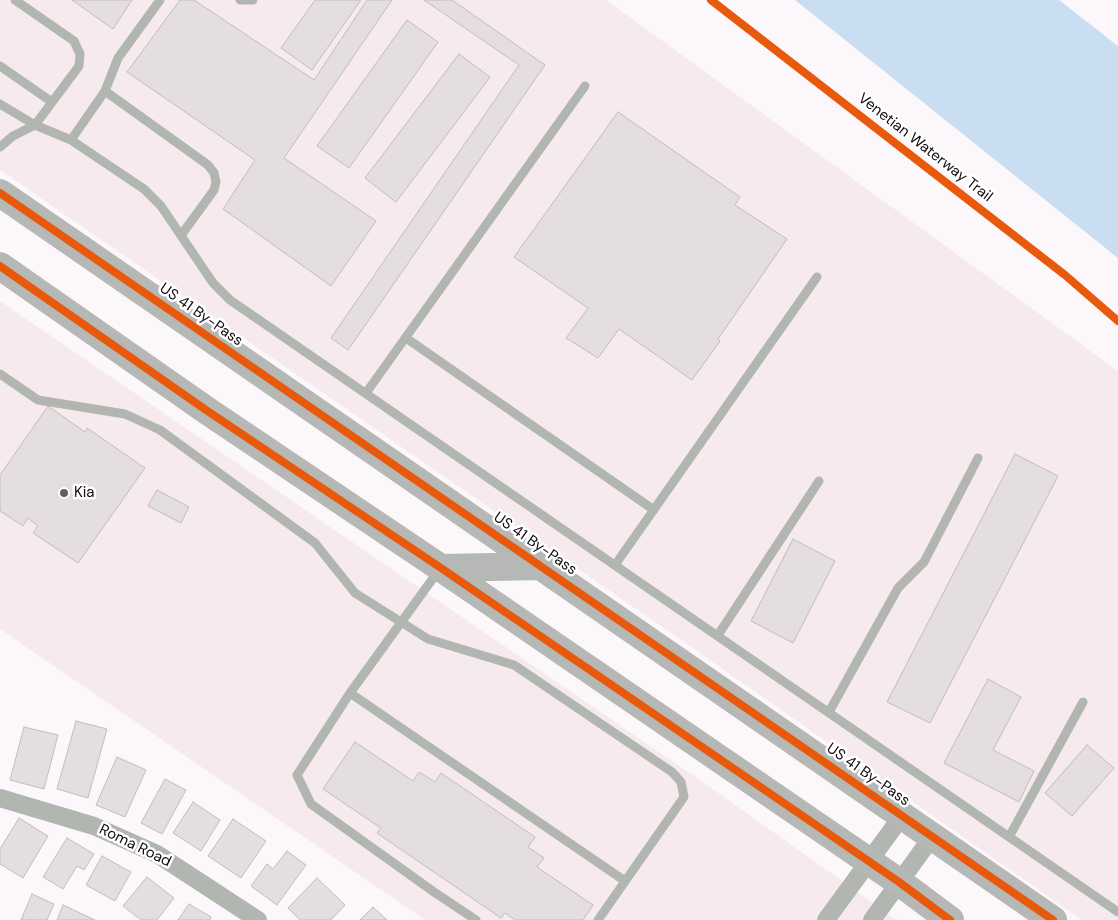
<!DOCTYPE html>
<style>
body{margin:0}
canvas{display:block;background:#fbf7fb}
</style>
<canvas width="1118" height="920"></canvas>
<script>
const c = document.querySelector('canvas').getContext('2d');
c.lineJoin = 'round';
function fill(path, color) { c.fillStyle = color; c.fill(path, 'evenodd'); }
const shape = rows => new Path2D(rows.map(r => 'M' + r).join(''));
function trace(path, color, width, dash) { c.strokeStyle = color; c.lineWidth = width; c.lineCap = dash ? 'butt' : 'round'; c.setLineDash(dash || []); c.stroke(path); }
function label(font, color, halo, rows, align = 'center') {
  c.font = font + ' "DM Sans",sans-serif'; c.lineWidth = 5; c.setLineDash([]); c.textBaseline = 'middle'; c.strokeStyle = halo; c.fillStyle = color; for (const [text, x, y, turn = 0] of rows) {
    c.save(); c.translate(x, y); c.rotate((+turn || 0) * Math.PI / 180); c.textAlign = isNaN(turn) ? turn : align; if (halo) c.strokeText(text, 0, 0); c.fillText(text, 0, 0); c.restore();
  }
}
const commercial = shape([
 [0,0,606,0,1118,371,1118,920,1082,920,707,658,0,170],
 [0,301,700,780,897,920,425,920,0,629]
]);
const water = shape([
 [795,0,1059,0,1118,46,1118,258]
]);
const building = shape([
 [72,0,132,0,113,29,72,0],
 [180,0,194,0,314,80,367,0,392,0,284,158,376,221,331,286,223,209,255,160,127,72,180,0],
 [315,0,361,0,312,70,281,48,315,0],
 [424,0,452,0,545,65,348,350,331,338,519,65,424,0],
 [407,20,438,42,349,168,317,146,407,20],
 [459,54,490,77,396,202,365,178,459,54],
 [618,112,740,197,735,205,787,239,718,339,720,341,692,380,619,329,598,358,566,338,588,308,514,257,618,112],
 [48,406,85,432,87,428,145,468,78,563,33,533,38,526,28,518,23,526,0,511,0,475,48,406],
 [1015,454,1058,476,930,723,887,702,1015,454],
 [157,490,189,507,181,523,148,506,157,490],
 [793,539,835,561,793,643,751,621,793,539],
 [988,679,1021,697,993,750,1034,771,1019,802,944,763,988,679],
 [76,721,107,729,88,798,57,789,76,721],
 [24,727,58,735,44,789,10,780,24,727],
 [355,742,413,781,419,772,435,782,441,773,535,837,528,847,544,858,537,867,593,905,583,920,515,920,505,913,501,918,377,833,381,828,323,789,355,742],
 [1087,745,1114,768,1072,816,1045,793,1087,745],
 [117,757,146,770,125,817,96,805,117,757],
 [165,779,186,790,162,834,141,823,165,779],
 [193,802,220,820,201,851,173,833,193,802],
 [19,818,48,836,23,878,0,864,0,849,19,818],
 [233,819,266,841,241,878,208,856,233,819],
 [67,838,94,854,84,870,77,866,63,889,43,877,67,838],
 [287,851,306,865,277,905,251,886,267,864,273,869,287,851],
 [102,856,131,872,115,901,86,885,102,856],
 [147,877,174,898,157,920,141,920,123,906,147,877],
 [317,878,345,905,331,920,300,920,288,908,317,878],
 [32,894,54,904,47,920,21,920,32,894],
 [189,904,211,917,210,920,178,920,189,904],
 [63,905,95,920,57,920,63,905],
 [373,907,387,920,360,920,373,907]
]);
const service = shape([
 [240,0,253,0],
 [0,66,52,102],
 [105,91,208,165,214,173,216,182,214,190,182,234],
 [0,104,35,125,79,66,80,54,74,41,15,0],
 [71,140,105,91,118,58,160,0],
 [0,147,13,136,35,125,71,140,144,189,161,206,213,283,230,300,1118,912],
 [406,338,654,510],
 [0,374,38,400,125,414,160,430,315,543,355,593,428,639,514,665,672,772,681,782,684,797,598,920],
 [366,393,585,86],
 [615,565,817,277],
 [439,570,350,693,297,775,311,804,434,892,476,920],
 [718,635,819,481],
 [350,693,625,881],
 [829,712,898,588,924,562,978,458],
 [1009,837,1083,702]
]);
const minor = shape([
 [0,798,94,826,157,854,258,920],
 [826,920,902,816],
 [872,920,932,837]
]);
const primary = shape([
 [0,193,1053,920],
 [0,266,206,410,441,568,899,882,950,920],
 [441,568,543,566]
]);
const cycleway = shape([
 [711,0,1065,275,1118,321],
 [0,193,1053,920],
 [0,266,206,410,441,568,899,882,950,920]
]);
const markers = [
 [64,493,5,"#625e63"]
];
const streetNames = [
 ["Venetian Waterway Trail",925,148,38],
 ["US 41 By-Pass",201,315,35],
 ["US 41 By-Pass",535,544,35],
 ["US 41 By-Pass",868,775,35],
 ["Roma Road",135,846,26]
];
const poiNames = [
 ["Kia",74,493]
];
fill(commercial, '#f7eaef');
fill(water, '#cadef2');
fill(building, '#e4dede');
trace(building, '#c2bcbd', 1);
trace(service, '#b2b6b0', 9);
trace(minor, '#b2b6b0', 18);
trace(primary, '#b5b8b4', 28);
trace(cycleway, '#e8590c', 8);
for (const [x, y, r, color] of markers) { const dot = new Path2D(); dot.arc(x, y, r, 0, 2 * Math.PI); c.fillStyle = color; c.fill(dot); trace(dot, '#fff', 2); }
label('15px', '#100b11', '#fff', streetNames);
label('15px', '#100b11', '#fff', poiNames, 'left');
</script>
